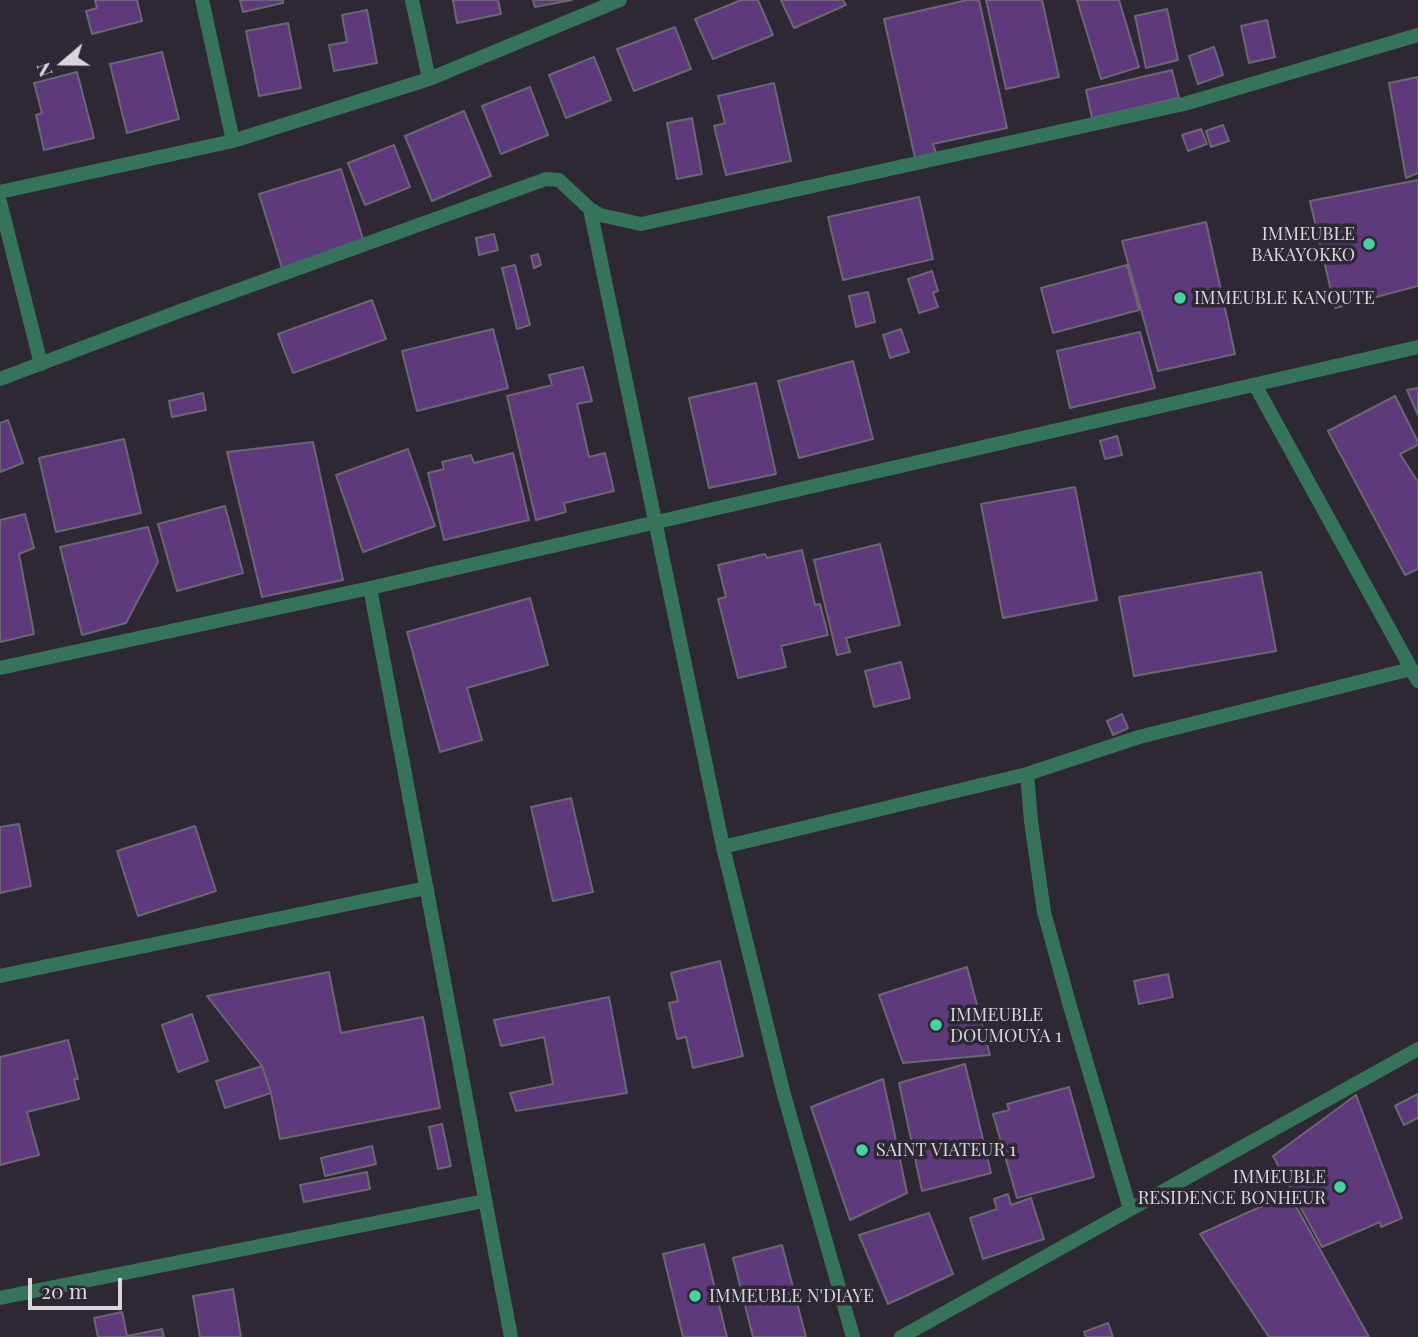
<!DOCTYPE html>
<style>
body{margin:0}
#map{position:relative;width:1418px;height:1337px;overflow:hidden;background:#2d2833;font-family:"Playfair Display",serif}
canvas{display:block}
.north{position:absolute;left:28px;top:28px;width:70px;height:70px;-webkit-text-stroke:5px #2d2833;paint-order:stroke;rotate:250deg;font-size:19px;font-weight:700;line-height:28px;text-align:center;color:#d9d6dd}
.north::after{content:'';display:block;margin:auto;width:24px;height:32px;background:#d9d6dd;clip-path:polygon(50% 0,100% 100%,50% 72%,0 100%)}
.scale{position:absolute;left:28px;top:1278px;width:94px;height:32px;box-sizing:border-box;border:4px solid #d9d6dd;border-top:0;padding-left:9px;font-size:21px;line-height:24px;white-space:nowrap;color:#d9d6dd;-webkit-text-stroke:5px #2d2833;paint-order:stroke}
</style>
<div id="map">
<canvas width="1418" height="1337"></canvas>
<div class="north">N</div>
<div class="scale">20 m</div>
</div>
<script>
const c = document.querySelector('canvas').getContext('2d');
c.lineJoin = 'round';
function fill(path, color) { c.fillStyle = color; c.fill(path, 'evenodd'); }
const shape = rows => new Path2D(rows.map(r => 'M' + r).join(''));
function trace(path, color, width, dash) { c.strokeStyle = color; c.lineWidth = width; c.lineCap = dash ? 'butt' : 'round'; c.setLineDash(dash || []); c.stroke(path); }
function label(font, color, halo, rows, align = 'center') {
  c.font = font + ' "Playfair Display",serif'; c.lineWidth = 7; c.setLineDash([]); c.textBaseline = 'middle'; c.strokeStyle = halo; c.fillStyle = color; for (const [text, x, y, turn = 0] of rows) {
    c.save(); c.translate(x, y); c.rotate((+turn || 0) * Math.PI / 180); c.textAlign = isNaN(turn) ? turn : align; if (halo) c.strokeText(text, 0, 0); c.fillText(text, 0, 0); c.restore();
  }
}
const building = shape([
 [95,0,137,0,142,21,92,34,86,11,97,8,95,0],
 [240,0,283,0,283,3,243,12,240,0],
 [453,0,498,0,501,14,457,23,453,0],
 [533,0,572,0,535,7,533,0],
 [741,0,758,0,773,35,713,59,695,19,741,0],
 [781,0,843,0,846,5,794,28,781,0],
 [967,0,979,0,1007,128,933,144,936,153,915,158,884,19,967,0],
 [986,0,1042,0,1059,77,1006,89,986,0],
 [1077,0,1119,0,1139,67,1101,79,1077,0],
 [1167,9,1178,60,1146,68,1135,16,1167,9],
 [367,10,377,63,334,71,329,45,347,42,342,15,367,10],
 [1267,20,1275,57,1249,63,1241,26,1267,20],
 [288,23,301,88,259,96,246,31,288,23],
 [675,27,691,69,634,91,617,49,675,27],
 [1214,47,1223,75,1198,84,1189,56,1214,47],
 [162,52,179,119,127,133,110,64,162,52],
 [594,57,611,100,566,118,549,75,594,57],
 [1172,70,1179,98,1092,118,1086,90,1172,70],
 [77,72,94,138,44,150,36,115,42,113,34,83,77,72],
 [1418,77,1418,173,1406,178,1389,83,1418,77],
 [774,83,791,161,726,175,714,126,725,123,718,96,774,83],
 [530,87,548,135,501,154,482,106,530,87],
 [464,111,491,176,432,201,405,136,464,111],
 [692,118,702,174,677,179,667,123,692,118],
 [1223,125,1229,141,1211,147,1206,131,1223,125],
 [1201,129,1207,144,1188,151,1182,135,1201,129],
 [394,145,410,187,365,205,348,163,394,145],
 [341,169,364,242,282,268,259,194,341,169],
 [1418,180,1418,286,1335,308,1310,201,1418,180],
 [919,197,933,259,843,280,828,217,919,197],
 [1206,222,1235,354,1158,371,1122,241,1206,222],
 [494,234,498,250,479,255,476,238,494,234],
 [538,254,541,265,534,268,531,256,538,254],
 [515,265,530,325,517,329,502,268,515,265],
 [1127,265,1139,310,1053,333,1041,288,1127,265],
 [932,271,938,291,933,293,938,307,919,313,908,279,932,271],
 [868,292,875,322,856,327,849,296,868,292],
 [372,300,386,339,293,373,278,334,372,300],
 [493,329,508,388,417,411,402,351,493,329],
 [901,329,909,352,890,358,883,335,901,329],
 [1140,332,1155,388,1070,408,1057,351,1140,332],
 [853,361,873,439,799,458,778,381,853,361],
 [583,367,592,401,577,404,589,457,605,453,614,491,564,503,566,512,536,520,507,396,552,385,549,375,583,367],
 [756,383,776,474,709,488,689,398,756,383],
 [1418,388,1418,415,1407,390,1418,388],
 [203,393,206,410,172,417,169,401,203,393],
 [1395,396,1418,442,1418,445,1400,454,1418,482,1418,569,1405,575,1328,431,1395,396],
 [8,420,23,463,0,472,0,423,8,420],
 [1117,436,1122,455,1105,459,1100,441,1117,436],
 [124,439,141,513,56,532,39,458,124,439],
 [313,442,343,580,262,597,227,452,313,442],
 [408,449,435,526,363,552,336,475,408,449],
 [513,453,529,520,444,540,428,473,444,469,442,462,471,455,474,463,513,453],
 [1075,487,1097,600,1003,618,981,504,1075,487],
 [225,506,243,573,177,591,158,524,225,506],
 [25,514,34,548,19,554,34,634,0,642,0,520,25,514],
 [148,527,158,562,126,623,82,635,60,547,148,527],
 [880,544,900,625,846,638,850,652,837,655,814,560,880,544],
 [802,550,815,605,820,604,828,635,781,646,786,667,738,678,718,599,726,597,718,565,765,554,767,558,802,550],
 [1261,572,1276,651,1134,676,1119,597,1261,572],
 [530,598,548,665,467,688,482,740,440,752,407,632,530,598],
 [901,662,910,698,874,707,865,671,901,662],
 [1122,714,1128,728,1113,735,1107,721,1122,714],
 [571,798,593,892,553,901,531,807,571,798],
 [19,824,31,886,0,893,0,827,19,824],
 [195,826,216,891,138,916,117,851,195,826],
 [720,961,743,1056,693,1068,686,1037,677,1039,669,1003,678,1001,671,973,720,961],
 [967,967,990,1055,903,1063,879,995,967,967],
 [329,972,341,1033,423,1017,440,1108,280,1139,271,1093,262,1066,207,996,329,972],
 [1168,974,1173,997,1139,1004,1134,981,1168,974],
 [609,997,627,1093,516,1111,510,1093,553,1084,544,1037,501,1046,494,1020,609,997],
 [192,1014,208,1061,178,1072,162,1025,192,1014],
 [68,1040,78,1079,74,1079,79,1099,27,1112,39,1155,0,1165,0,1057,68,1040],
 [965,1064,991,1173,922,1191,899,1083,965,1064],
 [262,1066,271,1093,225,1108,216,1081,262,1066],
 [883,1079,907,1193,850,1220,811,1107,883,1079],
 [1069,1087,1094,1177,1017,1198,993,1114,1009,1110,1007,1104,1069,1087],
 [1418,1094,1418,1118,1404,1125,1395,1106,1418,1094],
 [1356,1095,1402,1218,1381,1227,1380,1222,1322,1247,1273,1156,1356,1095],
 [442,1124,451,1166,438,1169,429,1127,442,1124],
 [372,1146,376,1164,325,1176,321,1158,372,1146],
 [367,1172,370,1189,304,1202,300,1185,367,1172],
 [1008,1194,1011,1205,1031,1198,1044,1239,983,1259,970,1218,997,1209,994,1199,1008,1194],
 [1289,1194,1369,1337,1269,1337,1200,1234,1289,1194],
 [929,1213,953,1274,888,1304,859,1235,929,1213],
 [704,1244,727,1337,683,1337,663,1254,704,1244],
 [782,1245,806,1337,753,1337,733,1258,782,1245],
 [233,1289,241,1337,200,1337,193,1296,233,1289],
 [122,1312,127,1336,162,1329,164,1337,98,1337,94,1318,122,1312],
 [1108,1323,1113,1337,1086,1337,1084,1332,1108,1323]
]);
const street = shape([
 [202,0,233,141],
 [412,0,429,79],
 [0,192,233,141,429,79,620,0],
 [0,202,41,364],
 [590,209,723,847,783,1091,853,1337],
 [0,379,180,311,546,179,559,180,590,209,600,215,641,224,1184,104,1418,35],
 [1255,385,1418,681],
 [370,588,511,1337],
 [0,668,370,588,1418,347],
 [1027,774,1031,821,1044,912,1071,1010,1130,1209],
 [723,847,1027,774,1139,737,1411,669],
 [0,976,426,888],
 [0,1298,484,1201],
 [901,1337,1418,1049]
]);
const markers = [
 [1369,244,7,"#44d4a0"],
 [1180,298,7,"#44d4a0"],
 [936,1025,7,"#44d4a0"],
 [862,1150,7,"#44d4a0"],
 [1340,1187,7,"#44d4a0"],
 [695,1296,7,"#44d4a0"]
];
const poiNames = [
 ["IMMEUBLE",1355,234,"right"],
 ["BAKAYOKKO",1355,255,"right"],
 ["IMMEUBLE KANOUTE",1194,298],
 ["IMMEUBLE",950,1015],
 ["DOUMOUYA 1",950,1036],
 ["SAINT VIATEUR 1",876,1150],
 ["IMMEUBLE",1326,1177,"right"],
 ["RESIDENCE BONHEUR",1326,1198,"right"],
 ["IMMEUBLE N'DIAYE",709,1296]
];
fill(building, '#5e3a7d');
trace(building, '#6c6673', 2);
trace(street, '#35745a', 14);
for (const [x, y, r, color] of markers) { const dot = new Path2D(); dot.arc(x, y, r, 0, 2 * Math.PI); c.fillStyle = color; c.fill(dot); trace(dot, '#2d2833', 2.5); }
label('18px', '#d9d6dd', '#2d2833', poiNames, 'left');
</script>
